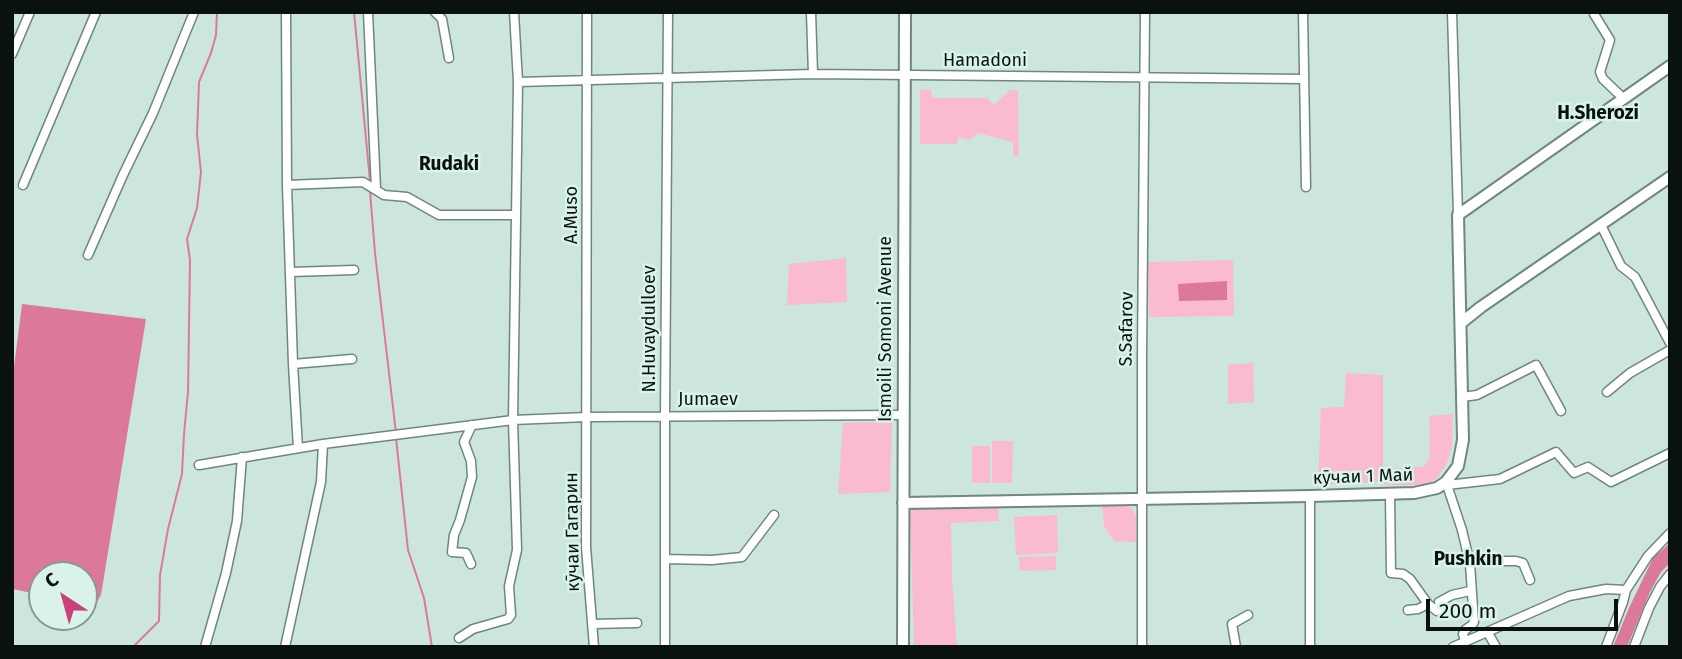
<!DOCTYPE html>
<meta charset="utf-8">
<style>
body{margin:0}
#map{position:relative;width:1682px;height:659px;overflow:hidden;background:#cce6dc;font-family:"Fira Sans",sans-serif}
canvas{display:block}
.frame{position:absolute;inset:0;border:14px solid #09120f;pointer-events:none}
.north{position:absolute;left:28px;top:561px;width:70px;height:70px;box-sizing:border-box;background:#d9f3e9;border:2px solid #869992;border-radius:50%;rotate:324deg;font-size:19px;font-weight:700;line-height:28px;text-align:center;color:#09120f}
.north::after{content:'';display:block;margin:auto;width:24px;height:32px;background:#ca4078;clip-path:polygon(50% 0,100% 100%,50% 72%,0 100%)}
.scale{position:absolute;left:1426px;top:599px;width:192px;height:32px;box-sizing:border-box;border:4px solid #09120f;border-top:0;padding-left:9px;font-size:21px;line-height:24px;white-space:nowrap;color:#09120f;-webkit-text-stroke:5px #d9f3e9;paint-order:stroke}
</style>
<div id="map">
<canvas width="1682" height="659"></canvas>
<div class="frame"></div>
<div class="north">С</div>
<div class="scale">200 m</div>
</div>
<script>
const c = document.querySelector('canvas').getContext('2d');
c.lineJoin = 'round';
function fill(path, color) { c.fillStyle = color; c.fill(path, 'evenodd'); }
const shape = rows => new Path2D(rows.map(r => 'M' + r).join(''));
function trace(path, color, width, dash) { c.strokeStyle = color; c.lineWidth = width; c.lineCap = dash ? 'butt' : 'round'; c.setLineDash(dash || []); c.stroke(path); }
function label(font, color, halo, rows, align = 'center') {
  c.font = font + ' "Fira Sans",sans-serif'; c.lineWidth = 5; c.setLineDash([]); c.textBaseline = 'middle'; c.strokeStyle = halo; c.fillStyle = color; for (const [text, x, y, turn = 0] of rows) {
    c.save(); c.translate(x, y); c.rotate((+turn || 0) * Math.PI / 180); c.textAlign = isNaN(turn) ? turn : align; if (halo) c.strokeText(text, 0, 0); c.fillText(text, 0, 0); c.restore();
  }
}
const green = shape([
 [931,89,932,98,987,98,994,105,1010,90,1018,90,1019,156,1013,156,1013,142,978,133,970,140,958,137,957,144,920,144,920,90],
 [846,258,847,302,787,305,789,264],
 [1233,260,1234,316,1149,317,1148,262],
 [1253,363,1254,402,1228,404,1228,365],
 [1346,373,1383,375,1383,482,1318,485,1321,408,1344,407],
 [1453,414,1452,447,1446,466,1434,481,1423,485,1384,485,1386,469,1423,467,1430,458,1429,416],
 [892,422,890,492,838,494,843,423],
 [992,441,1013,441,1012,483,992,483],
 [972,446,990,446,990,483,972,483],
 [1102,504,1125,505,1132,508,1136,516,1136,542,1115,541,1111,537,1104,526],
 [910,507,998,507,999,521,951,523,952,578,957,647,914,647],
 [1057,515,1058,553,1016,555,1014,517],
 [1056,556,1056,570,1020,571,1019,557]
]);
const water = shape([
 [1227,281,1227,300,1179,301,1178,284],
 [22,304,146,319,101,595,97,602,89,605,84,604,84,575,42,575,42,595,12,589,12,383],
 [1670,543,1670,563,1661,572,1650,592,1627,647,1613,647,1629,608,1653,558]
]);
const stream = shape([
 [354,12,370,181],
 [370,191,375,253,396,433],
 [396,438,408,550,424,598,432,647],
 [133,647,159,621,160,575,168,529,182,474,184,434,188,392,190,260,187,239,197,208,201,172,197,135,199,82,211,53,216,35,217,12]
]);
const minor = shape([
 [286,12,287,185,293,364,298,448],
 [368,12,376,189],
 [435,12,442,19,449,58],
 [587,12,586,547,594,647],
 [811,12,813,74],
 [1303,12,1306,187],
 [1452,12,1458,215],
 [1594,14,1610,40,1600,72,1603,79,1623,98],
 [12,54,30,12],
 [518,82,813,74,1304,79],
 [23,185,96,12],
 [287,185,363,182,384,195,407,197,439,215,516,215],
 [1601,225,1621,266,1635,277,1670,343],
 [88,255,123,175,153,113,194,12],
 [291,272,354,270],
 [293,364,352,359],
 [1607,392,1630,373,1670,350],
 [1462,397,1477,395,1536,365,1561,411],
 [199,465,323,444,513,420,587,417,904,415],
 [1446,482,1462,530,1470,564,1474,622,1472,625,1465,630,1463,634,1465,641],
 [1447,485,1500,479,1556,452,1574,473,1588,467,1611,482,1670,453],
 [1390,494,1391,573,1403,574,1410,579,1428,604,1437,611,1441,609,1439,602,1452,595,1470,591],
 [1310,496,1310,647],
 [665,559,712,560,742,557,774,515],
 [1469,560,1496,559,1503,561,1516,561,1523,563,1530,580],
 [471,564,466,553,452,552,454,535,460,520,472,477,471,461,464,442,472,425],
 [1408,610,1418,609,1428,604],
 [592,624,637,623],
 [1488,633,1496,647],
 [459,638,473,629,508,619,511,615,509,586,517,550,513,420,518,82,514,12],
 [205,647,226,573,237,521,242,457],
 [285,647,321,482,323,444],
 [665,647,665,416,668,12],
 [1142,647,1142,356,1145,12],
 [1236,647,1232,624,1248,615],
 [1453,647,1569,596,1606,589,1626,590,1648,556,1670,533],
 [1606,647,1623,602,1626,590],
 [1634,647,1649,608,1660,587,1670,574]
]);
const major = shape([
 [1461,323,1481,307,1670,177],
 [903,503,1310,496,1414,493,1437,488,1446,482,1458,466,1463,440,1458,215,1670,66],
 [903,647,905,12]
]);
const streetNames = [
 ["Hamadoni",985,61],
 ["A.Muso",572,215,-90],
 ["N.Huvaydulloev",650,329,-90],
 ["Ismoili Somoni Avenue",886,329,-90],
 ["S.Safarov",1127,329,-89],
 ["Jumaev",708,400],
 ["кӯчаи 1 Май",1363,477,-2],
 ["кӯчаи Гагарин",573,532,-91]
];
const neighbourhoodNames = [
 ["H.Sherozi",1598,114],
 ["Rudaki",449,165],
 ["Pushkin",1468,560]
];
fill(green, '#f9bbcd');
fill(water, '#dc799a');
trace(stream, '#dc799a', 2);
trace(minor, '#6f877e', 11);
trace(major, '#6f877e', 14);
trace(minor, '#fff', 8);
trace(major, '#fff', 10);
label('18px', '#09120f', '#d9f3e9', streetNames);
label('bold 19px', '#09120f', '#d9f3e9', neighbourhoodNames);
</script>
